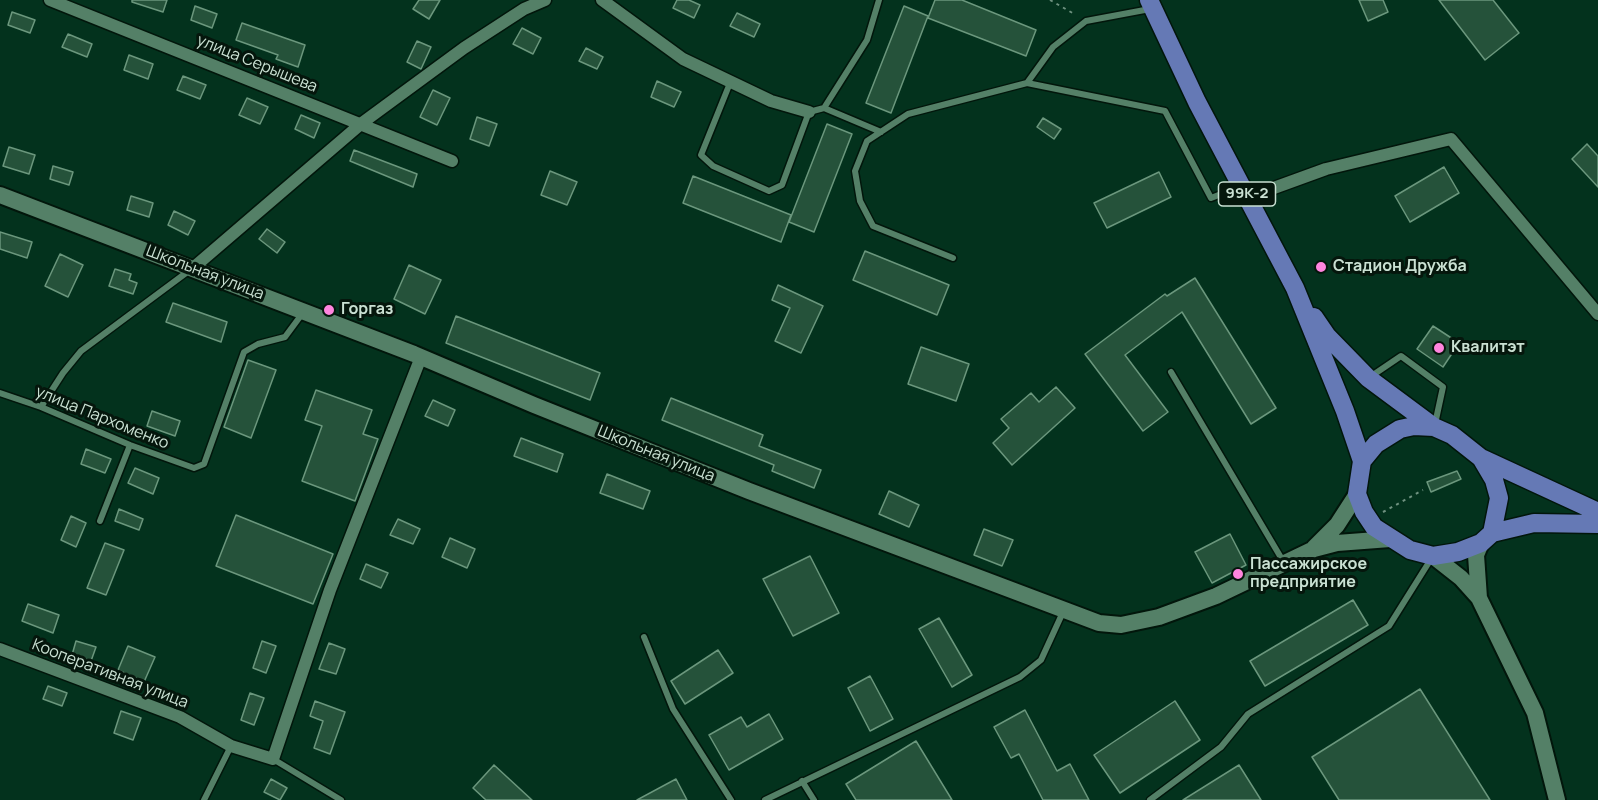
<!DOCTYPE html>
<meta charset="utf-8">
<style>
body{margin:0}
canvas{display:block;background:#03321d}
</style>
<canvas width="1598" height="800"></canvas>
<script>
const c = document.querySelector('canvas').getContext('2d');
c.lineJoin = 'round';
function fill(path, color) { c.fillStyle = color; c.fill(path, 'evenodd'); }
const shape = rows => new Path2D(rows.map(r => 'M' + r).join(''));
function trace(path, color, width, dash) { c.strokeStyle = color; c.lineWidth = width; c.lineCap = dash ? 'butt' : 'round'; c.setLineDash(dash || []); c.stroke(path); }
function label(font, color, halo, rows, align = 'center') {
  c.font = font + ' Manrope,sans-serif'; c.lineWidth = 6; c.setLineDash([]); c.textBaseline = 'middle'; c.strokeStyle = halo; c.fillStyle = color; for (const [text, x, y, turn = 0] of rows) {
    c.save(); c.translate(x, y); c.rotate((+turn || 0) * Math.PI / 180); c.textAlign = isNaN(turn) ? turn : align; if (halo) c.strokeText(text, 0, 0); c.fillText(text, 0, 0); c.restore();
  }
}
const building = shape([
 [132,0,167,0,163,12,132,2,132,0],
 [419,0,440,0,429,19,413,9,419,0],
 [677,0,689,0,700,5,694,18,673,8,677,0],
 [935,0,962,0,1036,30,1026,56,928,18,935,0],
 [1359,0,1383,0,1388,12,1368,21,1359,0],
 [1439,0,1493,0,1519,33,1485,60,1439,0],
 [195,6,217,14,212,28,191,20,195,6],
 [904,6,928,16,891,113,866,103,904,6],
 [12,12,35,20,30,33,8,25,12,12],
 [737,13,760,24,754,37,730,26,737,13],
 [242,23,305,45,298,67,276,59,278,55,236,40,242,23],
 [522,28,541,38,533,54,513,44,522,28],
 [68,34,92,44,87,57,62,47,68,34],
 [417,41,431,47,421,69,407,62,417,41],
 [586,48,603,57,597,69,579,61,586,48],
 [129,55,153,64,148,79,124,70,129,55],
 [183,76,206,85,200,99,177,90,183,76],
 [657,81,681,92,674,107,651,97,657,81],
 [433,90,450,98,437,125,420,117,433,90],
 [247,98,268,107,260,124,239,115,247,98],
 [301,115,320,123,314,138,295,129,301,115],
 [477,117,497,124,489,146,470,139,477,117],
 [1043,118,1061,129,1054,139,1037,127,1043,118],
 [827,124,852,134,814,232,789,222,827,124],
 [1587,144,1598,156,1598,187,1572,159,1587,144],
 [9,147,35,155,29,174,3,166,9,147],
 [354,150,417,174,413,187,350,161,354,150],
 [53,166,73,172,69,185,50,179,53,166],
 [1444,167,1459,193,1410,222,1395,196,1444,167],
 [550,171,577,182,567,205,541,195,550,171],
 [1159,172,1171,197,1107,228,1094,203,1159,172],
 [693,176,791,215,781,242,683,203,693,176],
 [131,196,153,203,149,217,127,210,131,196],
 [174,211,195,221,188,235,168,225,174,211],
 [267,229,285,242,277,253,259,239,267,229],
 [0,232,32,242,27,258,0,249,0,232],
 [865,251,949,285,937,315,853,280,865,251],
 [60,254,83,265,68,297,45,286,60,254],
 [409,265,441,280,425,314,394,299,409,265],
 [115,269,131,274,129,280,137,283,133,294,109,286,115,269],
 [1195,278,1276,408,1251,424,1182,312,1125,355,1168,412,1143,431,1085,354,1165,294,1167,296,1195,278],
 [778,285,823,306,801,353,775,341,790,308,772,300,778,285],
 [173,303,227,322,221,342,166,322,173,303],
 [456,316,600,373,590,400,446,343,456,316],
 [1433,326,1459,343,1443,367,1417,349,1433,326],
 [921,347,969,364,956,401,908,384,921,347],
 [248,360,276,370,251,438,224,427,248,360],
 [1056,387,1075,408,1012,465,993,443,1009,428,1001,419,1031,393,1039,402,1056,387],
 [316,390,372,410,363,434,378,439,355,501,302,481,322,426,305,420,316,390],
 [671,398,763,435,759,446,821,470,814,488,772,471,774,465,662,420,671,398],
 [433,400,455,410,448,426,425,416,433,400],
 [152,411,180,421,175,436,147,426,152,411],
 [521,438,563,454,557,472,514,456,521,438],
 [86,449,111,459,105,473,81,464,86,449],
 [135,468,159,478,153,494,128,483,135,468],
 [1457,471,1461,479,1431,492,1427,482,1457,471],
 [607,474,650,491,643,509,600,493,607,474],
 [889,491,919,505,909,527,879,514,889,491],
 [119,509,143,519,139,530,115,521,119,509],
 [236,515,333,554,313,604,216,566,236,515],
 [71,516,86,523,76,547,61,540,71,516],
 [398,519,420,529,413,544,390,535,398,519],
 [984,529,1013,540,1002,566,974,555,984,529],
 [1230,534,1246,565,1212,583,1195,552,1230,534],
 [450,538,475,549,467,568,442,557,450,538],
 [105,543,124,550,106,595,87,588,105,543],
 [810,556,839,613,793,636,763,579,810,556],
 [366,564,388,573,381,588,360,579,366,564],
 [1353,600,1368,625,1265,686,1250,661,1353,600],
 [28,604,59,615,53,633,22,621,28,604],
 [939,618,972,675,952,687,919,629,939,618],
 [76,641,96,647,91,661,72,655,76,641],
 [262,641,276,646,266,673,253,668,262,641],
 [329,643,345,649,336,674,319,669,329,643],
 [128,646,155,657,144,682,118,670,128,646],
 [718,650,733,673,685,704,671,681,718,650],
 [870,676,893,719,870,731,848,688,870,676],
 [48,686,67,693,62,706,43,699,48,686],
 [1420,689,1490,800,1339,800,1312,757,1420,689],
 [250,693,264,698,254,725,241,720,250,693],
 [315,701,345,712,330,754,314,748,323,721,310,716,315,701],
 [1175,701,1200,740,1120,793,1094,755,1175,701],
 [1025,710,1057,771,1070,764,1089,800,1043,800,1019,754,1011,758,994,727,1025,710],
 [121,711,141,718,133,740,114,733,121,711],
 [769,714,783,739,729,770,709,735,741,717,747,727,769,714],
 [916,741,952,800,856,800,846,784,916,741],
 [494,765,532,800,486,800,473,788,494,765],
 [1239,765,1261,800,1183,800,1239,765],
 [271,779,287,788,280,800,264,792,271,779],
 [676,779,687,800,637,800,676,779]
]);
const path = shape([
 [1050,0,1076,15],
 [1383,512,1423,490]
]);
const lane = shape([
 [730,83,701,155,713,166,769,191,782,185,809,112,824,108,881,132],
 [1027,83,1053,47,1086,21,1150,9],
 [824,108,867,40,879,0],
 [953,258,873,226,860,201,855,171,867,141,908,114,1027,83,1165,111,1211,198,1239,187],
 [1171,372,1283,561],
 [1370,377,1401,356,1443,387,1435,424],
 [0,393,41,407,130,445,194,468,204,464,244,352,258,344,285,337,302,314],
 [41,407,63,373,81,351,190,270],
 [100,521,130,445],
 [644,637,673,709,731,800],
 [273,759,341,800],
 [802,781,814,800],
 [204,800,231,746],
 [765,800,1020,677,1041,660,1063,612],
 [1150,800,1221,747,1248,714,1389,626,1431,559]
]);
const street = shape([
 [50,0,452,161],
 [602,0,683,59,771,101,809,112],
 [1249,197,1326,169,1451,139,1598,314],
 [193,268,362,123,464,48,524,9,545,0],
 [0,649,180,717,231,746,273,759,330,590,421,357]
]);
const secondary = shape([
 [0,195,414,354,534,405,749,491,1099,623,1121,625,1159,617,1216,596,1314,549,1337,543,1390,539],
 [1314,548,1337,525,1357,494],
 [1433,556,1461,578,1479,598,1535,713,1557,800],
 [1479,598,1476,555,1481,543]
]);
const primary = shape([
 [1149,0,1197,102,1295,288,1345,411,1362,461,1357,494,1364,512,1374,527,1410,550,1433,556,1458,552,1481,543,1492,533,1534,523,1598,524],
 [1314,317,1327,336,1368,378,1434,427,1452,435,1481,458,1494,480,1499,498,1492,533],
 [1481,458,1598,512],
 [1362,461,1376,444,1400,429,1414,426,1434,427]
]);
const markers = [
 [1321,267,6,"#ff85de"],
 [329,310,6,"#ff85de"],
 [1439,348,6,"#ff85de"],
 [1238,574,6,"#ff85de"]
];
const shields = [
 [1247,194,57]
];
const shieldNames = [
 ["99К-2",1247,194]
];
const streetNames = [
 ["улица Серышева",257,64,22],
 ["Школьная улица",205,273,21],
 ["улица Пархоменко",102,418,22],
 ["Школьная улица",656,454,22],
 ["Кооперативная улица",110,674,21]
];
const poiNames = [
 ["Стадион Дружба",1333,267],
 ["Горгаз",341,310],
 ["Квалитэт",1451,348],
 ["Пассажирское",1250,565],
 ["предприятие",1250,583]
];
fill(building, '#25523a');
trace(building, '#6b977d', 1.5);
trace(lane, '#02160b', 9);
trace(street, '#02160b', 15);
trace(secondary, '#02160b', 20);
trace(primary, '#02160b', 21);
trace(path, '#6e917f', 2, [3, 4.5]);
trace(lane, '#548067', 6);
trace(street, '#548067', 12);
trace(secondary, '#548067', 16);
trace(primary, '#6579b5', 18);
for (const [x, y, r, color] of markers) { const dot = new Path2D(); dot.arc(x, y, r, 0, 2 * Math.PI); c.fillStyle = color; c.fill(dot); trace(dot, '#05160c', 2); }
for (const [x, y, w] of shields) { const box = new Path2D(); box.roundRect(x - w / 2, y - 12, w, 24, 4.5); c.fillStyle = '#05160c'; c.fill(box); trace(box, '#cae1d3', 1.5); }
label('bold 15px', '#cae1d3', null, shieldNames);
label('16px', '#cae1d3', '#05160c', streetNames);
label('bold 16px', '#cae1d3', '#05160c', poiNames, 'left');
</script>
